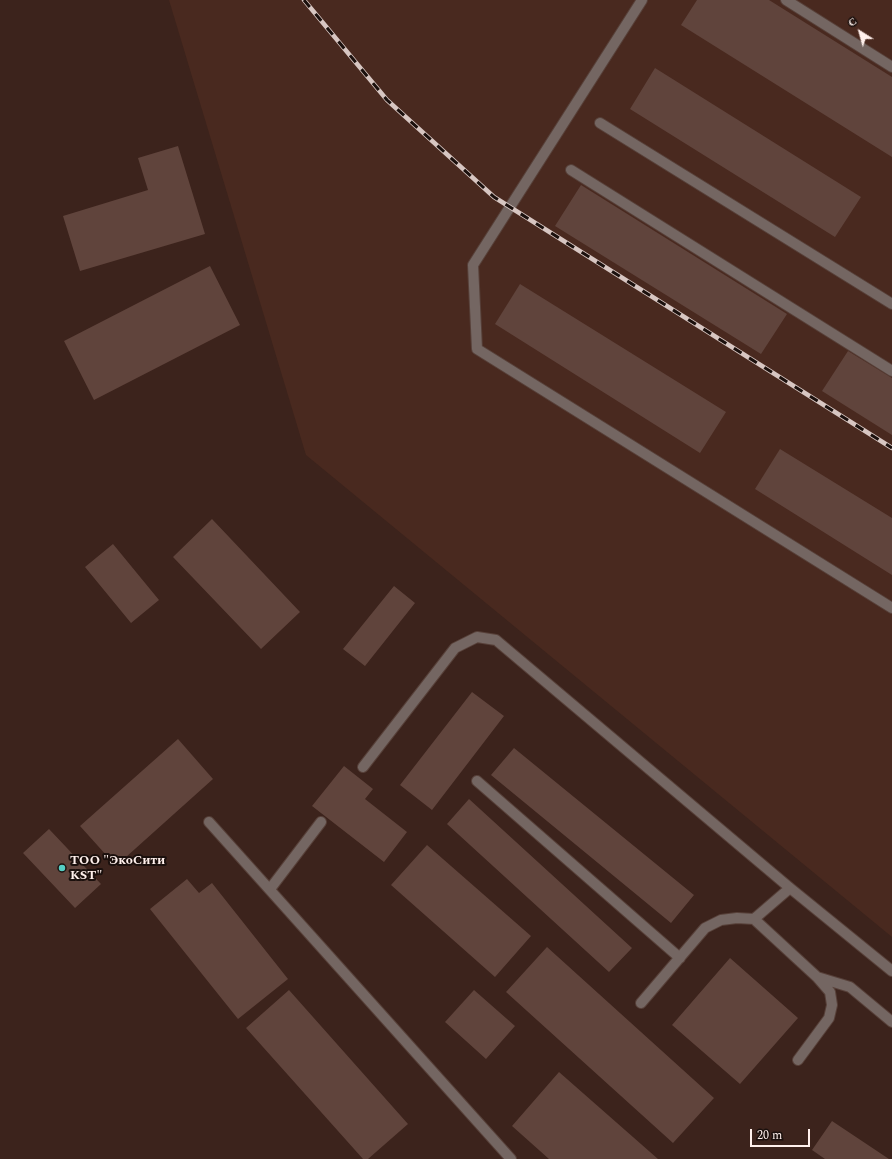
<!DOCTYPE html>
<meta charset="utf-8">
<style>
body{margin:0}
#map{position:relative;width:892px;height:1159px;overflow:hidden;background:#3c231c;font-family:Spectral,serif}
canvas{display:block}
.north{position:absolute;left:840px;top:12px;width:40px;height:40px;-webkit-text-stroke:3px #1b100d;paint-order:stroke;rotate:323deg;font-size:11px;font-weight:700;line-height:16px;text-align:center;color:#fff0ec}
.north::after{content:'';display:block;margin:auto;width:14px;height:18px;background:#fff0ec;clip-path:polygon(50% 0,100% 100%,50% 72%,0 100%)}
.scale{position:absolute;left:750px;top:1129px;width:60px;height:18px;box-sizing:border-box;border:2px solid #fff0ec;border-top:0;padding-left:5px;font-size:12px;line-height:14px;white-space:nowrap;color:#fff0ec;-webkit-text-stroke:3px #1b100d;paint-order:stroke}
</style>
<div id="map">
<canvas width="892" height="1159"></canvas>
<div class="north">С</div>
<div class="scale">20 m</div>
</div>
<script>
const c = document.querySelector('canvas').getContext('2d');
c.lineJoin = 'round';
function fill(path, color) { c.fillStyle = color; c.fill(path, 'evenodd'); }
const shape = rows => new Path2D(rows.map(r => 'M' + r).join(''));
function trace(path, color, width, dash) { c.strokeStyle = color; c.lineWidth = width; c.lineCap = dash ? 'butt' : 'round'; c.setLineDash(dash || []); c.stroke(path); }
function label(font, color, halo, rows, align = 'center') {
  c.font = font + ' Spectral,serif'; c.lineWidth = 4; c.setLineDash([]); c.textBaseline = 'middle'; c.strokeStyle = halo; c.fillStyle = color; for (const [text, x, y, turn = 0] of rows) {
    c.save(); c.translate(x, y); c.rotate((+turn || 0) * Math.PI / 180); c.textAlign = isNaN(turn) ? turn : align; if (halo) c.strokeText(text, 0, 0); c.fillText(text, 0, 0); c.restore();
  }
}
const built = shape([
 [169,0,892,0,892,937,306,455]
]);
const building = shape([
 [697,0,769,0,892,77,892,157,681,25],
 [655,68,861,197,835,237,630,109],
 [178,146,205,234,80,271,63,216,148,190,138,158],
 [581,185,787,314,761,354,555,226],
 [210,266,240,325,94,400,64,341],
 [520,284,726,412,700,453,495,324],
 [848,351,892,378,892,435,822,391],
 [780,449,892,518,892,575,755,489],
 [212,519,300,612,261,649,173,557],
 [113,544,159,600,131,623,85,567],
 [394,586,415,603,365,666,343,649],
 [472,692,504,716,432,810,400,785],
 [178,739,213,779,116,866,80,826],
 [514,748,694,895,671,923,491,775],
 [344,766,373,789,365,799,407,832,384,862,312,806],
 [469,799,632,948,609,972,447,824],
 [49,829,101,884,75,908,23,853],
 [427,845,531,936,495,977,391,885],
 [187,879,199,893,212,883,288,979,238,1019,150,909],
 [547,947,714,1098,673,1143,506,992],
 [730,958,798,1018,740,1084,672,1025],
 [289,990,408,1124,368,1159,363,1159,246,1028],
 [474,990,515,1026,486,1059,445,1022],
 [559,1072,658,1159,549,1159,512,1126],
 [832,1121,889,1159,825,1159,812,1150]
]);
const service = shape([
 [642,0,473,265,477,349,892,608],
 [786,0,892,67],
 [600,123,892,304],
 [571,170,892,371],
 [363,767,455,648,477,637,496,640,790,888,892,971],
 [477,781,680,958],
 [209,822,511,1159],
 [270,889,321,822],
 [754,919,817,977,850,987,892,1022],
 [641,1003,705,928,721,920,737,918,754,919,790,888],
 [798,1060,829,1018,832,1005,830,992,817,977]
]);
const rail = shape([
 [304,0,387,100,494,197,892,448]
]);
const markers = [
 [62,868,4,"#55cec4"]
];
const poiNames = [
 ["ТОО \"ЭкоСити",70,861],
 ["KST\"",70,876]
];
fill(built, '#49291f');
fill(building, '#60443c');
trace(service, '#574039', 12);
trace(service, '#746662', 10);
trace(rail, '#d7c6c2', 4.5);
trace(rail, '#1b100d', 3, [9]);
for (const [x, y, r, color] of markers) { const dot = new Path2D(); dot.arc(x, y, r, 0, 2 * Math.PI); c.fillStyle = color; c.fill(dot); trace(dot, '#1b100d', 1.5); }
label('bold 13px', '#fff0ec', '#1b100d', poiNames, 'left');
</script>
